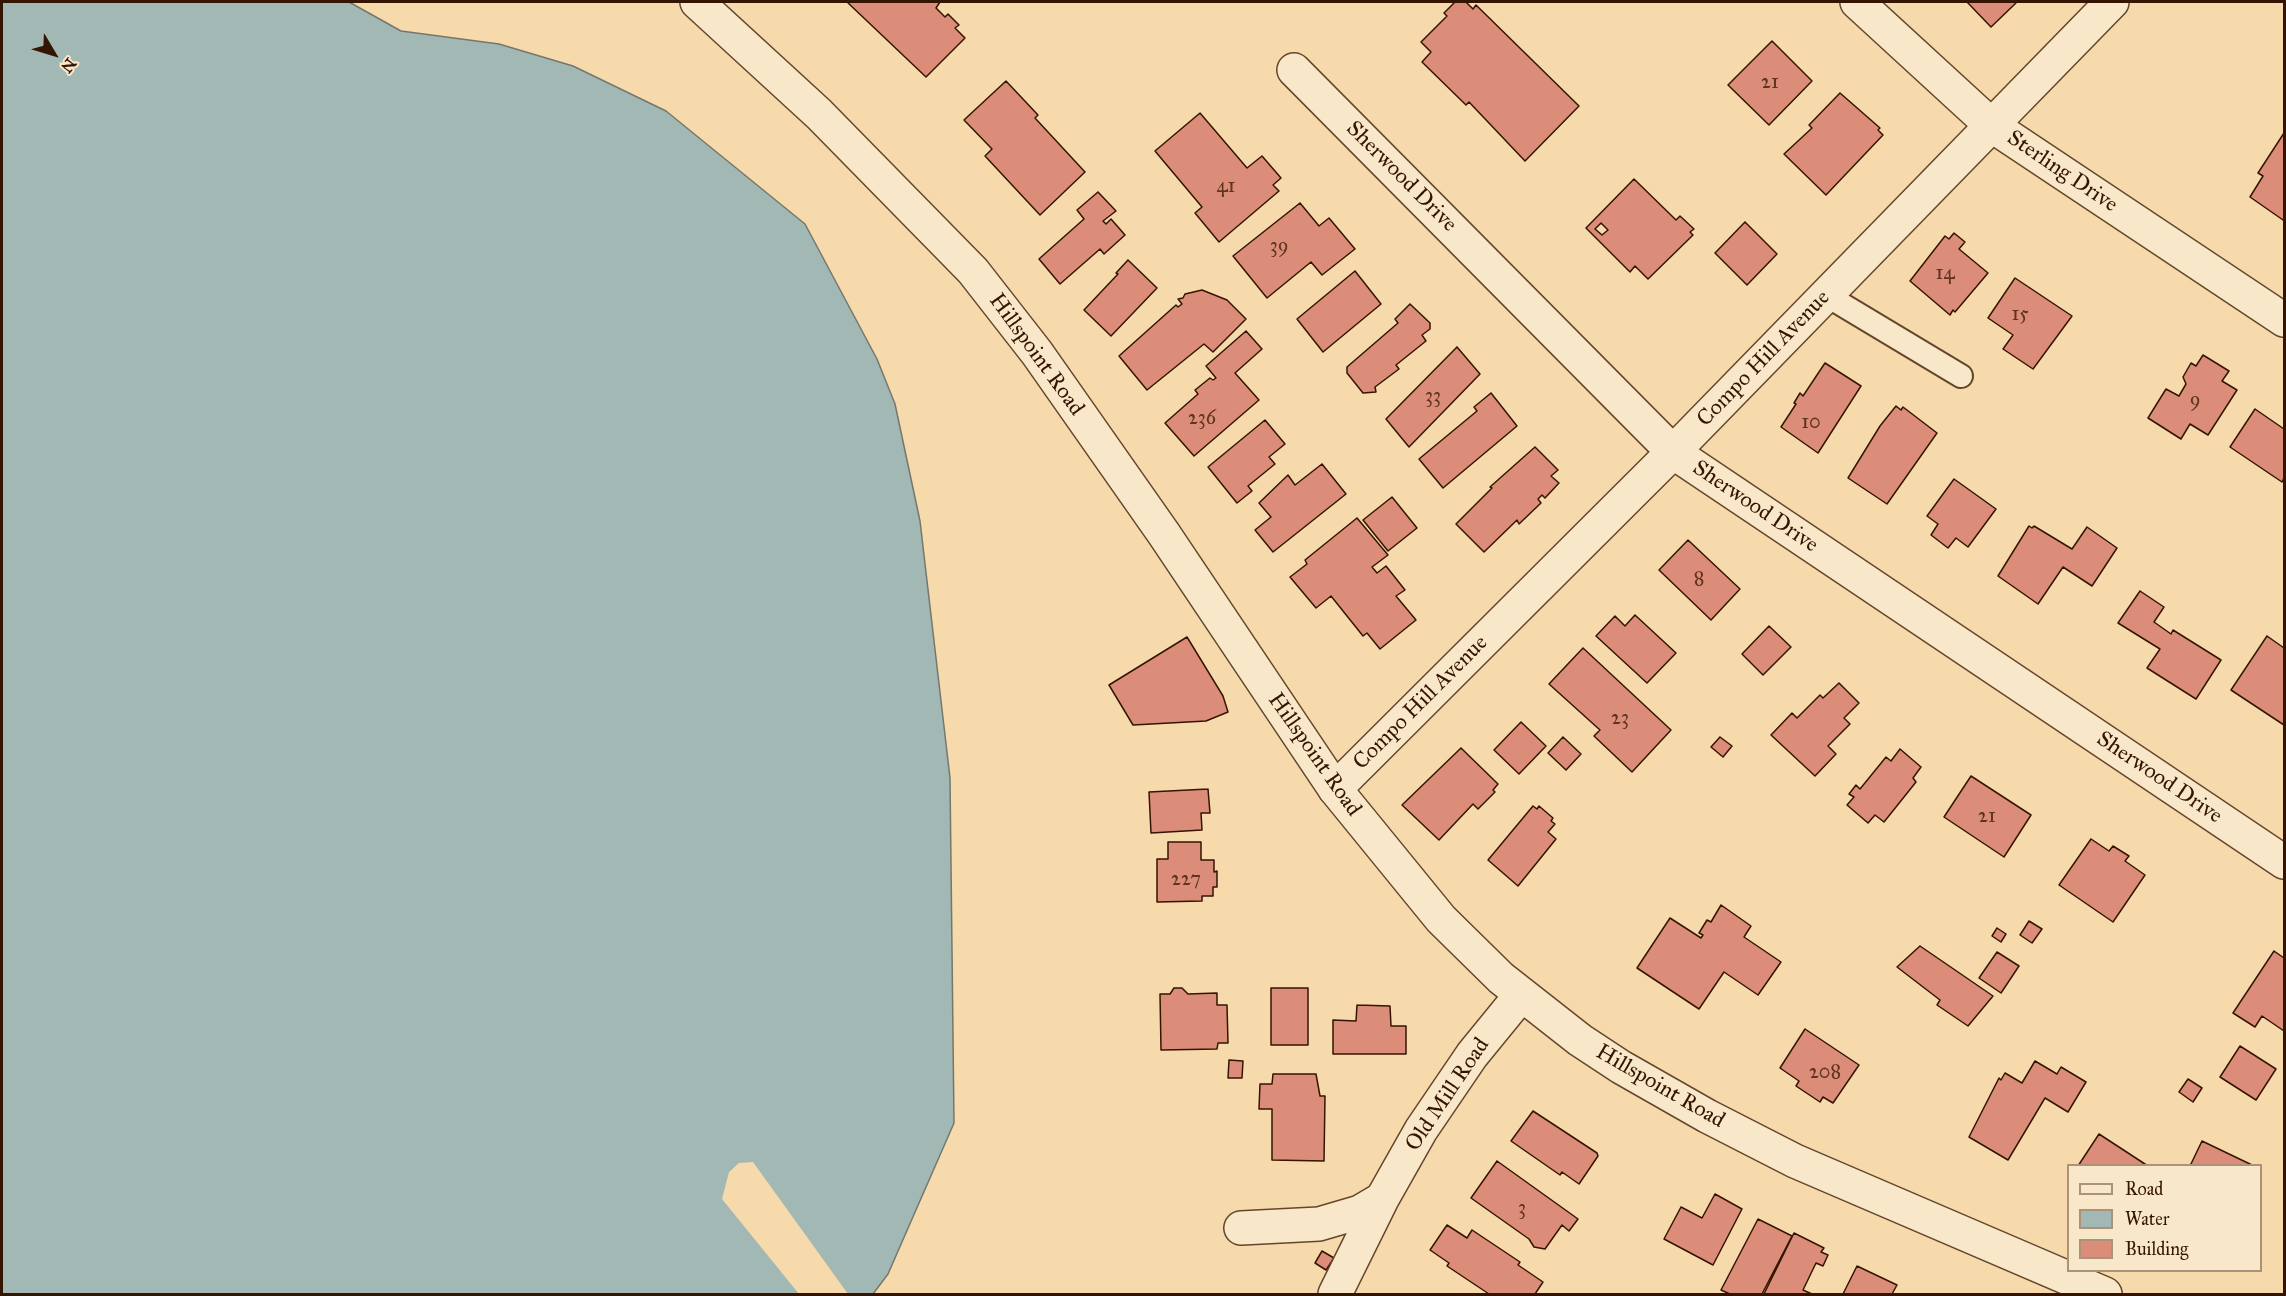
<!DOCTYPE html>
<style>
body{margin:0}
#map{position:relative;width:2286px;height:1296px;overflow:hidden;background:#f6daac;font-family:"IM FELL Great Primer",serif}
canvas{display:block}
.frame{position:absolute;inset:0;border:3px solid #341501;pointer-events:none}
.legend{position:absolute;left:2067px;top:1164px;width:195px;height:108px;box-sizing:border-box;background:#f9e7c9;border:2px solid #aa9379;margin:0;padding:8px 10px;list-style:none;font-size:18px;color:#341501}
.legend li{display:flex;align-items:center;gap:12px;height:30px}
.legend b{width:30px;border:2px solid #aa9379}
.north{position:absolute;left:24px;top:24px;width:60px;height:60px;-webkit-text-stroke:4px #f9e7c9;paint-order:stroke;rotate:128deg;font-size:16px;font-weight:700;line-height:24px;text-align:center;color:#341501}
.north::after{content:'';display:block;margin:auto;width:21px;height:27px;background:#341501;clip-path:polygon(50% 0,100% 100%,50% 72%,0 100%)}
</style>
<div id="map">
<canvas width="2286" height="1296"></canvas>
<div class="frame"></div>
<ul class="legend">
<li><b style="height:8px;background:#f9e7c9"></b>Road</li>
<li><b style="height:16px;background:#a1b8b4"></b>Water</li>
<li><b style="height:16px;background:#dc8d79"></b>Building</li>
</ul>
<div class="north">N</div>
</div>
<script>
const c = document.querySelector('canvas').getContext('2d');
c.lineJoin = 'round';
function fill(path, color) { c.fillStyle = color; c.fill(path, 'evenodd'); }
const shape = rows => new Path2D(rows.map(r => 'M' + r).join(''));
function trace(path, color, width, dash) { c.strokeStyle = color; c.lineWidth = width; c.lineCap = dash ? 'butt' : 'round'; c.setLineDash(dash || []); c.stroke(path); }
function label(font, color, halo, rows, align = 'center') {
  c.font = font + ' "IM FELL Great Primer",serif'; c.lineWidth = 6; c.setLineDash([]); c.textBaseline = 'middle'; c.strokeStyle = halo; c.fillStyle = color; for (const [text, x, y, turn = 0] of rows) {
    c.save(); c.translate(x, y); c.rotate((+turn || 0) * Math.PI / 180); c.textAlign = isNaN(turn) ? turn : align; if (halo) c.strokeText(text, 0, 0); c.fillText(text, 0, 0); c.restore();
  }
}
const water = shape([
 [2,2,349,2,401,31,499,44,573,66,666,111,805,224,877,359,895,404,920,521,950,778,954,1123,888,1274,873,1294,2,1294,2,2]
]);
const pier = shape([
 [753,1162,848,1294,799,1294,722,1199,729,1172,739,1163]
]);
const building = shape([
 [847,2,940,2,936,8,945,17,948,14,959,25,955,28,965,38,926,77,847,2],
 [1455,2,1466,2,1473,9,1476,5,1579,106,1525,161,1469,102,1466,105,1422,62,1431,52,1421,42,1447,16,1444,13,1455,2],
 [1967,2,2017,2,1991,27,1967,2],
 [1772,41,1812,81,1769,125,1728,85,1772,41],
 [1006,81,1038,115,1035,118,1085,172,1040,215,985,156,992,149,964,120,1006,81],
 [1840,93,1880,128,1878,130,1883,135,1826,195,1784,154,1812,128,1809,125,1840,93],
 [1200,113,1247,168,1262,156,1281,178,1273,185,1279,191,1219,242,1195,213,1202,207,1155,151,1200,113],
 [2284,133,2284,218,2283,220,2250,197,2263,176,2258,173,2284,133],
 [1634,179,1676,220,1680,216,1694,229,1690,232,1693,235,1648,279,1635,266,1630,272,1586,228,1634,179],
 [1601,223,1608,230,1602,235,1595,229,1601,223],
 [1098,192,1116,211,1103,221,1106,224,1111,219,1125,235,1104,254,1100,249,1060,284,1039,259,1084,219,1077,210,1098,192],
 [1300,203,1319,226,1329,218,1355,249,1322,275,1311,262,1267,298,1233,256,1300,203],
 [1745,222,1777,254,1747,285,1715,253,1745,222],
 [1954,233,1965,242,1959,249,1988,273,1955,312,1953,310,1950,315,1910,281,1945,236,1949,239,1954,233],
 [1128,260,1157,288,1111,336,1084,310,1118,274,1116,273,1128,260],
 [1355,271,1381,304,1323,352,1297,319,1355,271],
 [2015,278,2072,316,2033,369,2003,349,2013,335,1988,318,2015,278],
 [1202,290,1227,300,1246,319,1213,352,1204,344,1147,390,1119,356,1176,305,1178,307,1182,304,1178,299,1183,298,1185,294,1202,290],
 [1410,304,1430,323,1430,329,1422,335,1426,341,1396,365,1399,369,1375,387,1376,392,1363,393,1347,373,1347,367,1398,323,1395,319,1410,304],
 [1246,331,1262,349,1235,373,1259,400,1194,456,1165,423,1198,394,1195,390,1210,378,1213,380,1216,378,1206,366,1246,331],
 [1457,347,1480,374,1409,447,1386,419,1457,347],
 [2203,355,2229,371,2222,381,2237,390,2208,435,2190,424,2181,439,2148,418,2166,389,2179,396,2186,384,2183,377,2191,363,2196,366,2203,355],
 [1825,363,1861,386,1818,453,1781,427,1796,404,1794,403,1800,393,1803,396,1825,363],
 [1491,393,1517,426,1443,488,1419,459,1477,411,1474,407,1491,393],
 [1896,406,1901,410,1903,407,1937,433,1887,504,1848,478,1880,426,1896,406],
 [2255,409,2284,429,2284,478,2282,482,2230,447,2255,409],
 [1265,420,1285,444,1269,457,1275,464,1248,486,1252,491,1237,503,1208,467,1265,420],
 [1535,447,1558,470,1551,476,1559,483,1545,498,1542,495,1538,499,1541,503,1519,524,1517,520,1484,552,1456,524,1492,488,1490,487,1535,447],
 [1322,464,1346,494,1273,552,1255,530,1271,517,1259,503,1288,475,1295,485,1322,464],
 [1954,479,1996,509,1968,547,1956,538,1948,548,1931,535,1938,524,1927,516,1954,479],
 [1392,497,1417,528,1388,551,1363,520,1392,497],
 [1357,518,1388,555,1372,567,1377,573,1386,566,1405,590,1396,596,1416,620,1380,649,1367,633,1363,636,1331,596,1316,608,1290,577,1307,564,1305,560,1357,518],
 [2029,526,2032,528,2034,526,2072,549,2087,527,2117,548,2092,586,2063,567,2038,604,1998,576,2029,526],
 [1688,540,1740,589,1711,620,1659,570,1688,540],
 [2140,591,2164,607,2154,622,2171,634,2173,630,2221,660,2196,699,2147,668,2160,649,2118,623,2140,591],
 [1635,615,1676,653,1647,683,1596,636,1615,616,1625,626,1635,615],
 [1769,626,1791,647,1763,675,1742,654,1769,626],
 [2267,636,2284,648,2284,725,2231,690,2267,636],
 [1187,637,1223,696,1228,712,1206,721,1133,725,1109,685,1187,637],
 [1583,648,1671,730,1632,772,1594,736,1600,730,1549,684,1583,648],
 [1839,683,1859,703,1844,718,1850,724,1828,746,1836,754,1815,776,1771,735,1792,713,1797,718,1820,695,1823,698,1839,683],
 [1521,722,1546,746,1519,774,1494,750,1521,722],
 [1563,737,1581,754,1566,770,1548,753,1563,737],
 [1720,737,1732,746,1723,757,1711,747,1720,737],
 [1461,748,1498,784,1493,790,1495,792,1478,809,1473,804,1439,840,1402,805,1461,748],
 [1900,749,1921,767,1913,778,1916,782,1884,822,1875,815,1868,823,1847,805,1854,797,1849,794,1856,785,1860,789,1886,757,1891,761,1900,749],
 [1971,776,2031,815,2004,857,1944,817,1971,776],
 [1208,789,1210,813,1201,813,1202,830,1151,833,1149,792,1208,789],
 [1533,806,1537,809,1539,806,1553,818,1551,821,1555,824,1548,832,1556,839,1518,886,1488,860,1533,806],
 [2091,839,2109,851,2113,846,2129,856,2125,861,2145,875,2113,922,2059,885,2091,839],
 [1168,842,1201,842,1201,860,1214,860,1214,872,1217,871,1217,887,1213,887,1213,896,1202,896,1202,901,1157,902,1157,859,1168,859,1168,842],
 [1721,905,1751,926,1744,937,1781,962,1758,995,1724,972,1699,1009,1637,968,1670,918,1701,938,1703,935,1699,933,1707,920,1711,922,1721,905],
 [2029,921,2042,929,2032,943,2020,935,2029,921],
 [1997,928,2006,934,2001,942,1992,936,1997,928],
 [1920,946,1993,996,1968,1026,1937,1005,1940,1000,1897,967,1920,946],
 [2274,951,2284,958,2284,1031,2262,1016,2255,1027,2233,1013,2274,951],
 [1997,952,2019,966,2001,993,1979,978,1997,952],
 [1174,988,1182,988,1188,994,1217,993,1217,1005,1227,1005,1228,1043,1218,1043,1217,1049,1161,1050,1160,994,1170,994,1174,988],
 [1271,988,1308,988,1308,1045,1271,1045,1271,988],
 [1357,1005,1390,1006,1391,1026,1406,1026,1406,1054,1333,1054,1333,1020,1356,1021,1357,1005],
 [1805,1029,1859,1065,1833,1103,1823,1097,1820,1102,1796,1086,1799,1081,1780,1068,1805,1029],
 [2240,1046,2276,1069,2256,1100,2220,1077,2240,1046],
 [1229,1060,1243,1061,1242,1078,1228,1078,1229,1060],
 [2035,1061,2057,1074,2061,1067,2086,1082,2068,1112,2045,1098,2008,1160,1969,1137,1999,1078,2001,1080,2005,1073,2022,1083,2035,1061],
 [1273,1074,1316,1074,1320,1096,1325,1096,1324,1161,1272,1160,1272,1109,1259,1109,1260,1084,1272,1084,1273,1074],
 [2188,1079,2202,1088,2193,1102,2179,1092,2188,1079],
 [1533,1111,1597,1153,1598,1156,1579,1184,1562,1172,1560,1175,1511,1141,1533,1111],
 [2099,1134,2148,1166,2078,1166,2099,1134],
 [2202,1141,2252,1165,2252,1166,2190,1166,2202,1141],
 [1497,1161,1578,1219,1569,1231,1562,1225,1545,1249,1534,1247,1529,1239,1471,1198,1497,1161],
 [1715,1194,1742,1209,1713,1265,1664,1239,1681,1207,1702,1218,1715,1194],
 [1758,1219,1792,1236,1762,1294,1730,1294,1721,1290,1758,1219],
 [1447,1225,1467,1238,1472,1230,1520,1262,1518,1265,1543,1282,1535,1294,1489,1294,1447,1266,1449,1263,1430,1250,1447,1225],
 [1794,1233,1824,1248,1821,1252,1828,1255,1823,1266,1816,1263,1803,1290,1812,1294,1764,1294,1794,1233],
 [1322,1251,1334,1258,1326,1270,1315,1263,1322,1251],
 [1857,1266,1897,1285,1892,1294,1843,1294,1857,1266]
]);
const service = shape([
 [1826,295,1961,376]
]);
const minor = shape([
 [1857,2,1991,125,2284,320],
 [1294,70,1673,452,2284,862],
 [1335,789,1673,452,2112,2],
 [1241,1228,1319,1224,1360,1212,1382,1199],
 [1335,1294,1382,1199,1421,1130,1472,1055,1521,995]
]);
const tertiary = shape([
 [697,2,819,114,973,271,1037,353,1164,534,1335,789,1441,919,1501,978,1580,1040,1621,1067,1707,1116,1795,1161,2105,1294]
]);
const numberNames = [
 ["21",1770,83],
 ["41",1226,187],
 ["39",1279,247],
 ["14",1945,274],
 ["15",2020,315],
 ["33",1433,397],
 ["9",2195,401],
 ["236",1202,419],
 ["10",1811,423],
 ["8",1699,580],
 ["23",1620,719],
 ["21",1987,817],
 ["227",1186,880],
 ["208",1825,1073],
 ["3",1522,1209]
];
const streetNames = [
 ["Sterling Drive",2062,172,34],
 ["Sherwood Drive",1401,177,45],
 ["Hillspoint Road",1036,355,54],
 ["Compo Hill Avenue",1764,359,-46],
 ["Sherwood Drive",1755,507,34],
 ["Compo Hill Avenue",1421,703,-45],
 ["Hillspoint Road",1314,755,55],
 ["Sherwood Drive",2159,778,34],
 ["Hillspoint Road",1660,1087,30],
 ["Old Mill Road",1448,1095,-56]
];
fill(water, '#a1b8b4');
trace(water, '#75776c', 1.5);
fill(pier, '#f6daac');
fill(building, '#dc8d79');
trace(building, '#341501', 1.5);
trace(service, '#64462c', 26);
trace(minor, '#64462c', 36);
trace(tertiary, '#64462c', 36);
trace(service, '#f9e7c9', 22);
trace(minor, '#f9e7c9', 33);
trace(tertiary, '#f9e7c9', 33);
label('20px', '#5e331f', null, numberNames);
label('22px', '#341501', '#f9e7c9', streetNames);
</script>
